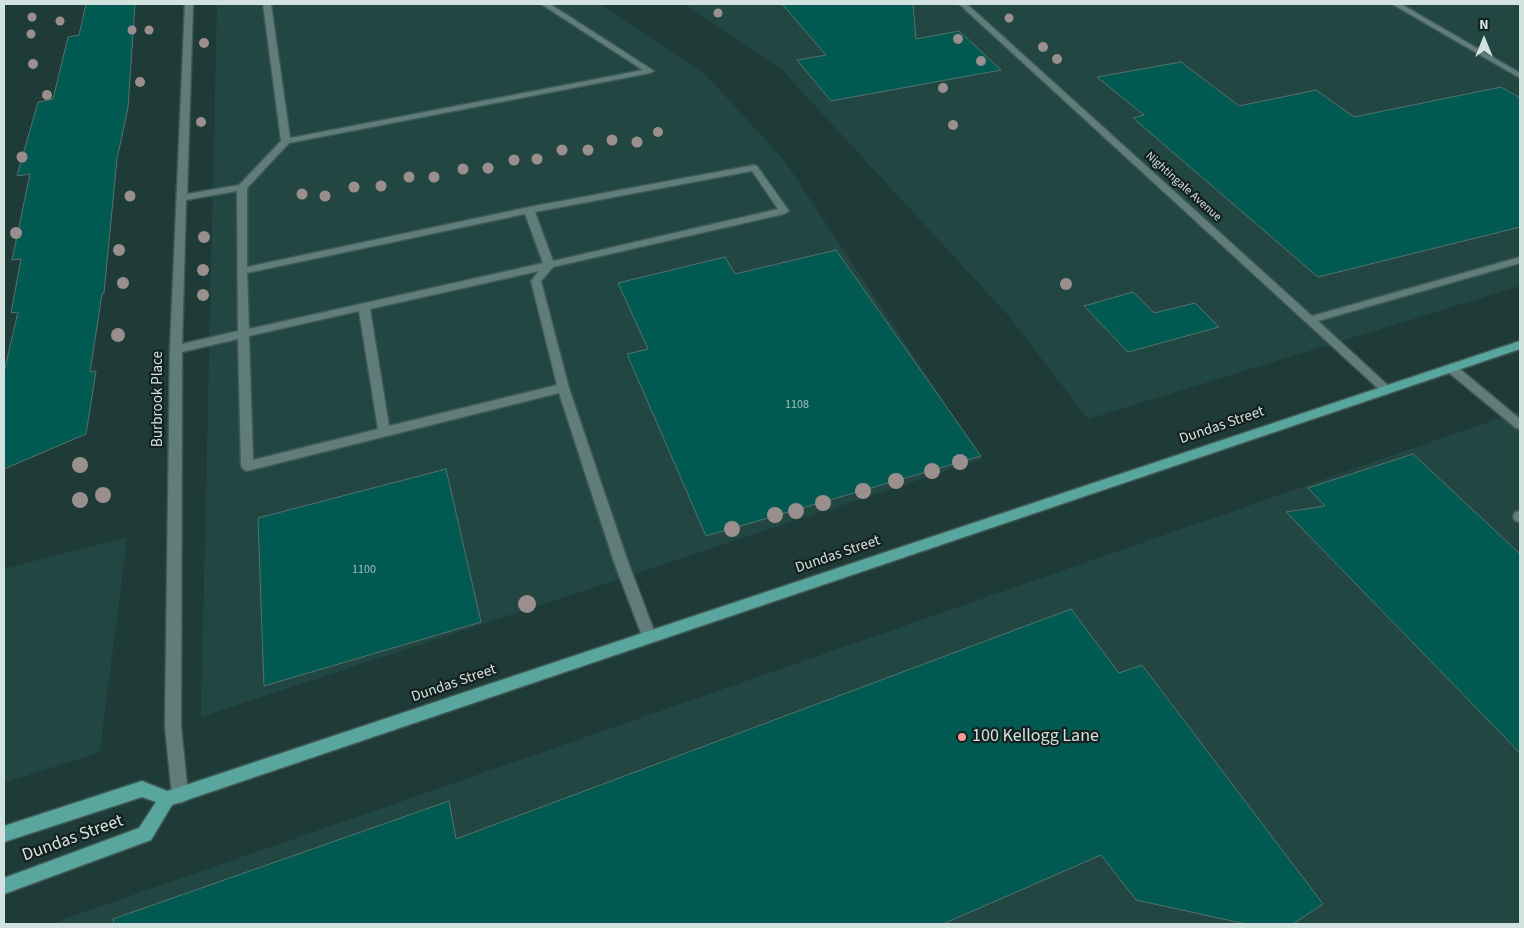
<!DOCTYPE html>
<style>
body{margin:0}
#map{position:relative;width:1524px;height:928px;overflow:hidden;background:#1f3b38;font-family:"Source Sans 3",sans-serif}
canvas{display:block}
.frame{position:absolute;inset:0;border:5px solid #d2e2df;pointer-events:none}
.north{position:absolute;left:1459px;top:15px;width:50px;height:50px;-webkit-text-stroke:4px #14201e;paint-order:stroke;rotate:0deg;font-size:14px;font-weight:700;line-height:20px;text-align:center;color:#d2e2df}
.north::after{content:'';display:block;margin:auto;width:18px;height:22px;background:#d2e2df;clip-path:polygon(50% 0,100% 100%,50% 72%,0 100%)}
</style>
<div id="map">
<canvas width="1524" height="928"></canvas>
<div class="frame"></div>
<div class="north">N</div>
</div>
<script>
const c = document.querySelector('canvas').getContext('2d');
c.lineJoin = 'round';
function fill(path, color) { c.fillStyle = color; c.fill(path, 'evenodd'); }
const shape = rows => new Path2D(rows.map(r => 'M' + r).join(''));
function trace(path, color, width, dash) { c.strokeStyle = color; c.lineWidth = width; c.lineCap = dash ? 'butt' : 'round'; c.setLineDash(dash || []); c.stroke(path); }
function label(font, color, halo, rows, align = 'center') {
  c.font = font + ' "Source Sans 3",sans-serif'; c.lineWidth = 4.5; c.setLineDash([]); c.textBaseline = 'middle'; c.strokeStyle = halo; c.fillStyle = color; for (const [text, x, y, turn = 0] of rows) {
    c.save(); c.translate(x, y); c.rotate((+turn || 0) * Math.PI / 180); c.textAlign = isNaN(turn) ? turn : align; if (halo) c.strokeText(text, 0, 0); c.fillText(text, 0, 0); c.restore();
  }
}
const built = shape([
 [217,4,601,4,705,74,784,160,982,459,201,717],
 [684,4,1520,4,1520,286,1088,419,1007,314,781,69],
 [1520,411,1520,924,50,924],
 [127,537,100,752,4,783,4,569]
]);
const building = shape([
 [86,4,135,4,128,108,117,159,104,293,102,294,90,372,96,371,86,434,4,469,4,372,18,312,11,313,21,259,12,260,30,174,17,176,38,102,53,99,68,37,79,35,86,4],
 [782,4,913,4,916,39,959,31,1001,70,831,101,797,60,826,55,782,4],
 [1181,62,1239,106,1316,90,1354,117,1501,87,1520,98,1520,227,1318,277,1133,118,1144,115,1097,77,1181,62],
 [836,250,981,456,706,536,627,354,648,349,618,283,725,257,735,274,836,250],
 [1133,292,1154,313,1195,303,1219,327,1128,352,1084,306,1133,292],
 [1413,454,1520,554,1520,753,1286,512,1325,506,1308,488,1413,454],
 [446,469,481,622,264,686,258,518,446,469],
 [1071,609,1119,673,1142,665,1323,904,1293,924,1246,924,1136,900,1101,855,943,924,114,924,113,919,449,801,456,839,1071,609]
]);
const minor = shape([
 [185,4,193,4,187,194,239,185,281,141,263,4,271,4,290,138,643,70,541,4,550,4,654,71,650,73,289,143,247,188,247,267,529,207,754,165,757,166,789,211,784,214,553,267,541,281,569,388,628,562,656,636,654,640,649,642,644,640,642,636,614,562,559,393,247,471,243,469,241,466,238,339,182,352,181,727,188,795,186,801,180,803,174,801,172,795,165,727,170,349,185,4],
 [752,171,778,209,553,261,535,212,752,171],
 [237,191,238,331,182,344,186,200,237,191],
 [525,214,543,263,249,329,247,273,525,214],
 [539,271,531,281,557,385,389,426,370,309,539,271],
 [359,311,378,429,253,460,249,336,359,311],
 [959,4,967,4,1312,316,1520,257,1520,263,1318,321,1392,389,1386,393,1382,392,959,4],
 [1392,4,1401,4,1520,73,1520,78,1392,4],
 [1451,364,1455,365,1520,419,1520,429,1516,428,1447,371,1445,368,1451,364],
 [1520,511,1520,522,1515,521,1513,517,1515,512,1520,511]
]);
const major = shape([
 [1520,341,1520,349,172,805,151,840,4,894,4,878,139,828,156,802,142,797,4,842,4,826,142,781,167,791,180,787,1520,341]
]);
const trees = [
 [718,13,4.5],
 [32,17,4.5],
 [1009,18,4.5],
 [60,21,4.5],
 [132,30,4.5],
 [149,30,4.5],
 [31,34,4.5],
 [958,39,5],
 [204,43,5],
 [1043,47,5],
 [1057,59,5],
 [981,61,5],
 [33,64,5],
 [140,82,5],
 [943,88,5],
 [47,95,5],
 [201,122,5],
 [953,125,5],
 [658,132,5],
 [612,140,5.5],
 [637,142,5.5],
 [562,150,5.5],
 [588,150,5.5],
 [22,157,5.5],
 [537,159,5.5],
 [514,160,5.5],
 [488,168,5.5],
 [463,169,5.5],
 [409,177,5.5],
 [434,177,5.5],
 [381,186,5.5],
 [354,187,5.5],
 [302,194,5.5],
 [130,196,5.5],
 [325,196,5.5],
 [16,233,6],
 [204,237,6],
 [119,250,6],
 [203,270,6],
 [123,283,6],
 [1066,284,6],
 [203,295,6],
 [118,335,7],
 [960,462,8],
 [80,465,8],
 [932,471,8],
 [896,481,8],
 [863,491,8],
 [103,495,8],
 [80,500,8],
 [823,503,8],
 [796,511,8],
 [775,515,8],
 [732,529,8],
 [527,604,9]
];
const markers = [
 [962,737,5,"#f59c96"]
];
const farStreetnames = [
 ["Nightingale Avenue",1183,187,42]
];
const numberNames = [
 ["1108",797,405],
 ["1100",364,570]
];
const streetNames = [
 ["Burbrook Place",159,399,-90],
 ["Dundas Street",1222,426,-19],
 ["Dundas Street",838,555,-19],
 ["Dundas Street",454,684,-19]
];
const nearPoinames = [
 ["100 Kellogg Lane",972,737]
];
const nearStreetnames = [
 ["Dundas Street",73,839,-20]
];
fill(built, '#224743');
fill(building, '#005a52');
trace(building, '#55726e', 1);
trace(minor, '#3f5855', 3);
trace(major, '#3f5855', 3);
fill(minor, '#607d79');
fill(major, '#58a69d');
c.fillStyle = '#9a8f8c';
for (const [x, y, r] of trees) { c.beginPath(); c.arc(x, y, r, 0, 2 * Math.PI); c.fill(); }
for (const [x, y, r, color] of markers) { const dot = new Path2D(); dot.arc(x, y, r, 0, 2 * Math.PI); c.fillStyle = color; c.fill(dot); trace(dot, '#14201e', 2); }
label('12px', '#d2e2df', '#14201e', farStreetnames);
label('12px', '#9ec0bc', null, numberNames);
label('15px', '#d2e2df', '#14201e', streetNames);
label('18px', '#d2e2df', '#14201e', nearPoinames, 'left');
label('18px', '#d2e2df', '#14201e', nearStreetnames);
</script>
